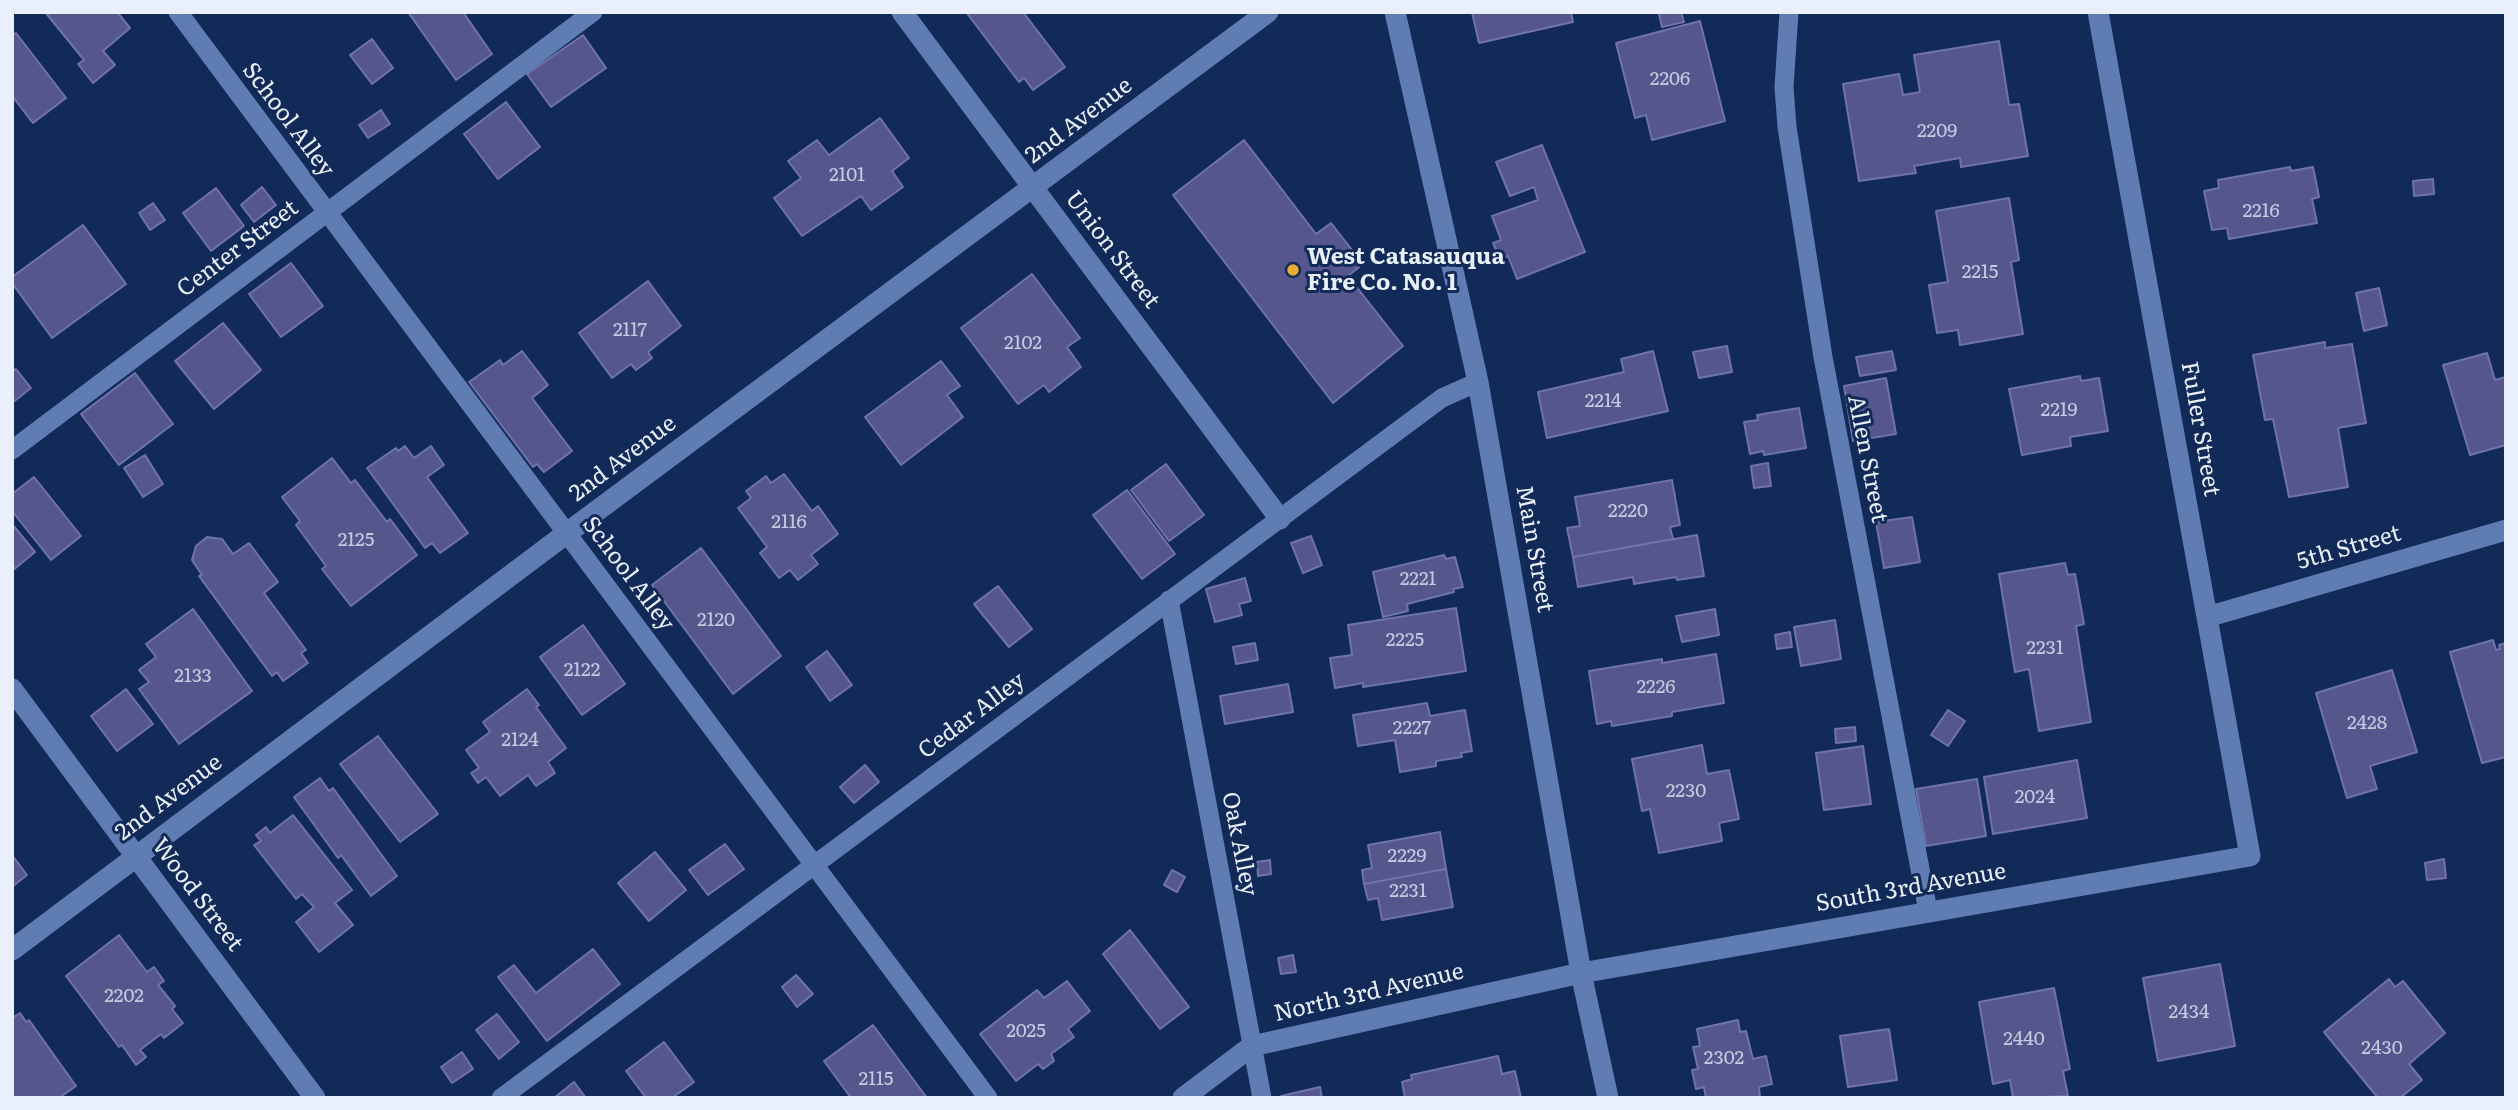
<!DOCTYPE html>
<style>
body{margin:0}
#map{position:relative;width:2518px;height:1110px;overflow:hidden;background:#122a58;font-family:Literata,serif}
canvas{display:block}
.frame{position:absolute;inset:0;border:14px solid #e9f0fc;pointer-events:none}
</style>
<div id="map">
<canvas width="2518" height="1110"></canvas>
<div class="frame"></div>
</div>
<script>
const c = document.querySelector('canvas').getContext('2d');
c.lineJoin = 'round';
function fill(path, color) { c.fillStyle = color; c.fill(path, 'evenodd'); }
const shape = rows => new Path2D(rows.map(r => 'M' + r).join(''));
function trace(path, color, width, dash) { c.strokeStyle = color; c.lineWidth = width; c.lineCap = dash ? 'butt' : 'round'; c.setLineDash(dash || []); c.stroke(path); }
function label(font, color, halo, rows, align = 'center') {
  c.font = font + ' Literata,serif'; c.lineWidth = 6; c.setLineDash([]); c.textBaseline = 'middle'; c.strokeStyle = halo; c.fillStyle = color; for (const [text, x, y, turn = 0] of rows) {
    c.save(); c.translate(x, y); c.rotate((+turn || 0) * Math.PI / 180); c.textAlign = isNaN(turn) ? turn : align; if (halo) c.strokeText(text, 0, 0); c.fillText(text, 0, 0); c.restore();
  }
}
const building = shape([
 [45,12,117,12,130,28,103,51,115,65,93,83,78,64,84,60,45,12],
 [408,12,463,12,492,54,456,80,408,12],
 [966,12,1023,12,1065,67,1033,90,1024,78,1019,82,966,12],
 [1472,12,1571,12,1573,22,1479,43,1472,12],
 [1666,12,1681,12,1684,22,1662,27,1659,14,1666,12],
 [1700,21,1725,121,1652,140,1646,115,1635,118,1616,43,1700,21],
 [16,33,66,98,33,123,12,96,12,36,16,33],
 [583,35,606,68,551,107,527,74,583,35],
 [372,39,393,68,372,84,350,55,372,39],
 [1999,41,2009,105,2019,104,2028,156,1961,167,1960,158,1914,166,1916,173,1859,181,1843,84,1899,74,1903,95,1920,92,1914,55,1999,41],
 [506,102,540,147,498,179,464,134,506,102],
 [381,110,390,124,368,138,359,125,381,110],
 [880,118,909,158,892,171,903,187,871,210,861,196,802,236,774,198,801,178,788,161,817,140,829,155,880,118],
 [1244,140,1316,234,1331,223,1363,264,1348,276,1403,346,1333,403,1173,195,1244,140],
 [1542,145,1585,252,1517,279,1508,256,1500,259,1493,243,1501,240,1492,216,1538,200,1534,187,1510,196,1496,162,1542,145],
 [2290,167,2291,171,2313,167,2319,197,2312,199,2317,223,2229,239,2227,228,2212,230,2204,191,2219,188,2218,180,2290,167],
 [2433,179,2434,194,2414,196,2413,181,2433,179],
 [262,187,276,205,254,222,241,205,262,187],
 [216,188,244,226,211,251,183,213,216,188],
 [2009,198,2019,260,2011,262,2023,334,1960,345,1958,330,1937,333,1929,285,1948,282,1936,211,2009,198],
 [153,203,165,220,150,230,139,213,153,203],
 [83,225,126,284,52,338,12,283,12,277,83,225],
 [291,263,323,306,281,337,249,294,291,263],
 [1032,274,1080,338,1067,347,1081,367,1049,392,1044,385,1018,404,961,328,1032,274],
 [648,281,681,326,648,352,652,358,636,370,631,364,612,378,579,333,648,281],
 [2379,288,2387,325,2364,331,2356,293,2379,288],
 [223,323,261,370,214,409,175,361,223,323],
 [2325,342,2325,348,2352,344,2366,423,2338,428,2348,487,2289,497,2273,419,2265,420,2253,355,2325,342],
 [1727,346,1732,372,1699,378,1693,352,1727,346],
 [522,351,548,385,532,398,572,451,544,472,537,464,533,467,469,382,500,360,503,365,522,351],
 [1653,351,1668,411,1547,438,1538,392,1624,372,1621,359,1653,351],
 [1892,351,1896,370,1860,376,1856,357,1892,351],
 [2487,353,2495,380,2506,377,2506,445,2470,455,2443,365,2487,353],
 [941,361,960,386,947,395,963,417,901,465,865,417,941,361],
 [16,369,31,388,12,403,12,372,16,369],
 [135,373,173,424,119,465,81,414,135,373],
 [2080,376,2081,381,2099,378,2108,431,2070,437,2071,446,2022,455,2009,389,2080,376],
 [1886,378,1896,434,1853,441,1844,386,1886,378],
 [1799,408,1806,448,1764,455,1763,451,1750,454,1744,422,1758,420,1757,415,1799,408],
 [405,446,414,458,431,446,444,465,427,477,468,533,440,553,432,543,425,548,367,468,396,448,398,451,405,446],
 [145,455,163,484,143,497,124,468,145,455],
 [332,458,351,483,355,480,387,522,390,519,417,555,351,606,322,569,326,566,296,525,300,521,282,497,332,458],
 [1768,463,1771,486,1754,488,1751,466,1768,463],
 [1166,464,1204,515,1169,541,1131,490,1166,464],
 [784,474,812,511,818,506,838,534,811,555,818,564,798,580,790,570,779,578,760,553,767,547,738,508,751,498,746,491,766,476,771,483,784,474],
 [34,477,81,536,51,560,12,511,12,494,34,477],
 [1672,480,1680,525,1670,527,1673,539,1573,557,1567,528,1580,526,1575,497,1672,480],
 [1127,490,1175,554,1142,579,1093,515,1127,490],
 [1912,517,1920,562,1884,568,1876,522,1912,517],
 [12,524,35,552,12,571,12,524],
 [1697,535,1704,576,1677,580,1676,577,1634,584,1633,577,1578,587,1573,557,1697,535],
 [1311,536,1322,565,1303,573,1291,543,1311,536],
 [207,537,222,539,233,554,249,543,278,582,264,593,306,650,301,653,308,663,283,681,277,672,272,676,199,576,202,575,192,560,196,546,207,537],
 [701,548,781,656,733,694,652,585,701,548],
 [1444,555,1446,559,1455,557,1463,587,1453,589,1454,592,1407,604,1408,611,1383,617,1373,572,1444,555],
 [2065,563,2068,575,2075,574,2084,624,2076,626,2091,722,2039,731,2029,669,2015,672,1999,574,2065,563],
 [1245,578,1251,601,1239,604,1242,615,1215,622,1206,589,1245,578],
 [998,586,1032,629,1009,647,974,604,998,586],
 [1456,608,1466,671,1363,687,1363,683,1335,688,1330,658,1352,655,1348,625,1456,608],
 [193,609,252,691,179,744,139,689,149,682,139,670,156,657,146,644,193,609],
 [1715,609,1719,635,1682,642,1676,616,1715,609],
 [1835,620,1841,659,1801,666,1794,627,1835,620],
 [583,625,625,684,582,715,540,657,583,625],
 [1790,632,1792,647,1777,649,1775,635,1790,632],
 [2493,640,2496,650,2500,649,2499,645,2506,643,2506,757,2482,763,2450,652,2493,640],
 [1255,643,1258,660,1236,664,1233,647,1255,643],
 [827,651,852,685,830,701,806,667,827,651],
 [1716,654,1724,703,1672,712,1672,716,1612,726,1611,721,1597,724,1589,671,1662,659,1662,663,1716,654],
 [2392,670,2417,752,2370,766,2377,789,2347,798,2316,693,2392,670],
 [1288,684,1293,712,1225,724,1220,696,1288,684],
 [126,689,153,724,117,751,91,716,126,689],
 [527,689,539,705,536,707,566,748,548,762,555,773,536,786,528,775,500,796,486,777,478,783,471,773,479,768,466,750,490,732,483,722,527,689],
 [1427,703,1430,716,1465,710,1472,751,1461,753,1462,757,1436,761,1436,766,1400,772,1395,740,1358,746,1353,715,1427,703],
 [1948,710,1965,721,1948,746,1931,735,1948,710],
 [1855,727,1856,741,1836,743,1835,729,1855,727],
 [378,736,438,814,400,842,340,764,378,736],
 [1702,745,1707,774,1729,770,1739,819,1719,823,1722,841,1659,853,1650,809,1642,811,1632,759,1702,745],
 [1863,746,1871,804,1824,810,1816,753,1863,746],
 [2077,760,2087,818,1993,834,1984,777,2077,760],
 [865,765,879,782,854,803,840,787,865,765],
 [320,778,329,791,333,788,397,876,371,896,341,855,338,858,294,797,320,778],
 [1977,779,1986,836,1926,846,1916,789,1977,779],
 [293,815,352,890,335,903,353,925,319,952,296,922,314,907,302,894,296,899,254,845,261,841,256,835,266,827,270,833,293,815],
 [1440,832,1446,869,1364,884,1362,870,1372,868,1368,845,1440,832],
 [725,844,744,869,708,895,689,870,725,844],
 [655,852,686,890,649,921,618,883,655,852],
 [12,855,27,875,12,887,12,855],
 [2444,859,2446,878,2427,880,2425,863,2444,859],
 [1270,860,1271,874,1258,876,1257,862,1270,860],
 [1446,869,1453,907,1382,920,1378,898,1368,900,1364,884,1446,869],
 [1172,870,1185,877,1177,892,1164,885,1172,870],
 [1130,930,1189,1007,1160,1029,1103,954,1130,930],
 [119,935,147,972,154,967,164,981,158,985,175,1006,172,1009,183,1023,164,1038,161,1034,140,1050,146,1057,136,1065,122,1045,119,1047,66,976,119,935],
 [593,949,620,984,547,1041,498,977,514,965,536,993,593,949],
 [1293,955,1296,972,1281,974,1278,958,1293,955],
 [2220,964,2235,1046,2158,1061,2143,978,2220,964],
 [796,975,813,994,797,1007,782,987,796,975],
 [2389,979,2395,987,2403,981,2445,1033,2409,1064,2422,1080,2400,1098,2378,1098,2324,1032,2389,979],
 [1067,981,1090,1011,1068,1029,1074,1037,1051,1054,1054,1061,1043,1069,1038,1064,1016,1081,980,1034,1037,990,1044,998,1067,981],
 [2054,988,2070,1069,2063,1071,2068,1096,2013,1098,2010,1080,1993,1084,1979,1002,2054,988],
 [20,1013,26,1022,29,1020,76,1086,59,1098,12,1098,12,1018,20,1013],
 [497,1014,519,1042,499,1059,476,1030,497,1014],
 [1738,1020,1740,1032,1746,1031,1753,1059,1766,1056,1772,1084,1759,1087,1760,1098,1706,1098,1704,1087,1696,1089,1692,1070,1698,1069,1693,1047,1700,1046,1697,1029,1738,1020],
 [873,1025,927,1098,851,1098,824,1061,873,1025],
 [1889,1029,1897,1080,1848,1087,1840,1036,1889,1029],
 [664,1042,694,1082,672,1098,646,1098,626,1071,664,1042],
 [462,1052,473,1069,452,1083,441,1067,462,1052],
 [1498,1056,1502,1074,1515,1071,1521,1098,1405,1098,1402,1082,1412,1079,1411,1075,1498,1056],
 [574,1082,586,1098,554,1098,574,1082],
 [1320,1087,1322,1098,1281,1098,1281,1096,1320,1087]
]);
const service = shape([
 [178,12,988,1098],
 [1789,12,1784,87,1787,127,1823,357,1928,911],
 [12,450,593,12],
 [1169,600,1262,1098],
 [501,1098,1442,398,1478,382]
]);
const minor = shape([
 [902,12,1280,519],
 [2207,617,2506,530],
 [12,689,315,1098],
 [12,950,567,533,1268,12],
 [1183,1098,1252,1046,1581,973,2250,856,2098,12]
]);
const secondary = shape([
 [1395,12,1478,382,1581,973,1608,1098]
]);
const markers = [
 [1293,270,7,"#e5ad35"]
];
const numberNames = [
 ["2206",1670,79],
 ["2209",1937,131],
 ["2101",847,175],
 ["2216",2261,211],
 ["2215",1980,272],
 ["2117",630,330],
 ["2102",1023,343],
 ["2214",1603,401],
 ["2219",2059,410],
 ["2220",1628,511],
 ["2116",789,522],
 ["2125",356,540],
 ["2221",1418,579],
 ["2120",716,620],
 ["2225",1405,640],
 ["2231",2045,648],
 ["2122",582,670],
 ["2133",193,676],
 ["2226",1656,687],
 ["2428",2367,723],
 ["2227",1412,728],
 ["2124",520,740],
 ["2230",1686,791],
 ["2024",2035,797],
 ["2229",1407,856],
 ["2231",1408,891],
 ["2202",124,996],
 ["2434",2189,1012],
 ["2025",1026,1031],
 ["2440",2024,1039],
 ["2430",2382,1048],
 ["2302",1724,1058],
 ["2115",876,1079]
];
const streetNames = [
 ["School Alley",288,120,53],
 ["2nd Avenue",1079,121,-37],
 ["Center Street",238,249,-37],
 ["Union Street",1112,250,53],
 ["Fuller Street",2200,429,80],
 ["2nd Avenue",623,459,-37],
 ["Allen Street",1867,459,79],
 ["5th Street",2349,548,-16],
 ["Main Street",1534,549,80],
 ["School Alley",628,574,53],
 ["Cedar Alley",972,716,-37],
 ["2nd Avenue",169,798,-37],
 ["Oak Alley",1239,844,79],
 ["South 3rd Avenue",1911,888,-10],
 ["Wood Street",197,895,53],
 ["North 3rd Avenue",1369,993,-13]
];
const poiNames = [
 ["West Catasauqua",1307,257],
 ["Fire Co. No. 1",1307,283]
];
fill(building, '#55568c');
trace(building, '#7072ac', 2);
trace(service, '#5f7db2', 19);
trace(minor, '#5f7db2', 21);
trace(secondary, '#5f7db2', 21);
for (const [x, y, r, color] of markers) { const dot = new Path2D(); dot.arc(x, y, r, 0, 2 * Math.PI); c.fillStyle = color; c.fill(dot); trace(dot, '#122a58', 2.5); }
label('19px', '#c4cae0', null, numberNames);
label('23px', '#e9f0fc', '#122a58', streetNames);
label('bold 23px', '#e9f0fc', '#122a58', poiNames, 'left');
</script>
